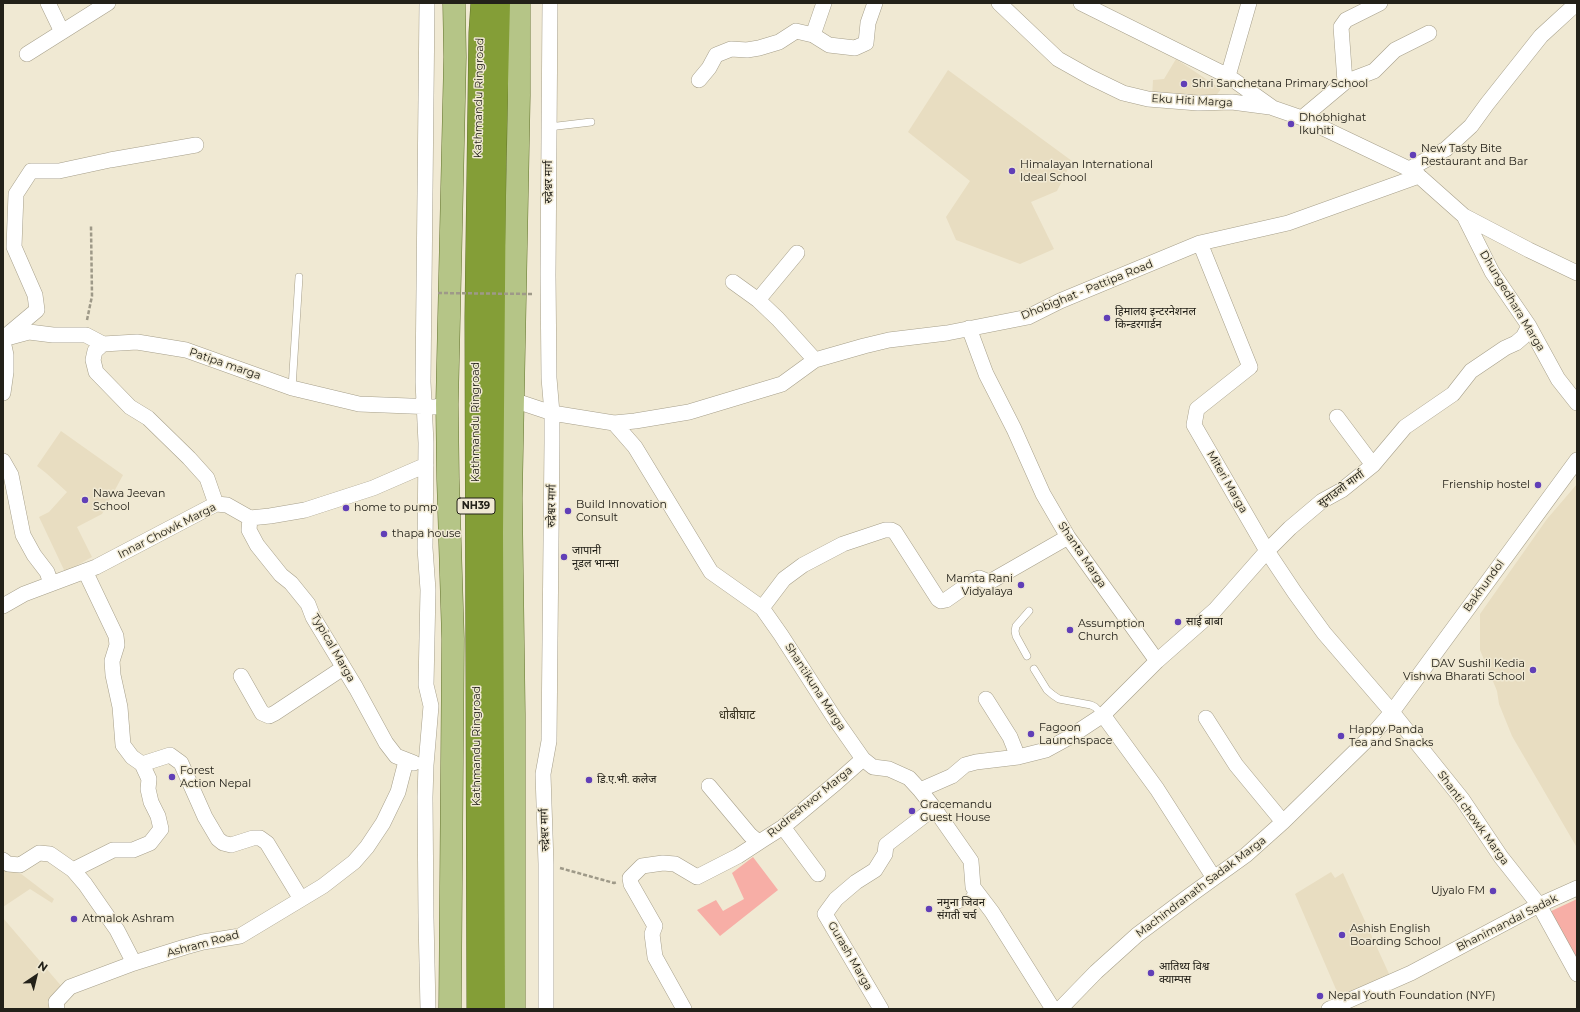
<!DOCTYPE html>
<meta charset="utf-8">
<style>
body{margin:0}
#map{position:relative;width:1580px;height:1012px;overflow:hidden;background:#f0e9d3;font-family:Montserrat,sans-serif}
canvas{display:block}
.frame{position:absolute;inset:0;border:4px solid #232119;pointer-events:none}
.north{position:absolute;left:16px;top:956px;width:40px;height:40px;-webkit-text-stroke:3px #f0e9d3;paint-order:stroke;rotate:35deg;font-size:11px;font-weight:700;line-height:16px;text-align:center;color:#232119}
.north::after{content:'';display:block;margin:auto;width:14px;height:18px;background:#232119;clip-path:polygon(50% 0,100% 100%,50% 72%,0 100%)}
</style>
<div id="map">
<canvas width="1580" height="1012"></canvas>
<div class="frame"></div>
<div class="north">N</div>
</div>
<script>
const c = document.querySelector('canvas').getContext('2d');
c.lineJoin = 'round';
function fill(path, color) { c.fillStyle = color; c.fill(path, 'evenodd'); }
const shape = rows => new Path2D(rows.map(r => 'M' + r).join(''));
function trace(path, color, width, dash) { c.strokeStyle = color; c.lineWidth = width; c.lineCap = dash ? 'butt' : 'round'; c.setLineDash(dash || []); c.stroke(path); }
function label(font, color, halo, rows, align = 'center') {
  c.font = font + ' Montserrat,"Noto Sans Devanagari",sans-serif'; c.lineWidth = 3; c.setLineDash([]); c.textBaseline = 'middle'; c.strokeStyle = halo; c.fillStyle = color; for (const [text, x, y, turn = 0] of rows) {
    c.save(); c.translate(x, y); c.rotate((+turn || 0) * Math.PI / 180); c.textAlign = isNaN(turn) ? turn : align; if (halo) c.strokeText(text, 0, 0); c.fillText(text, 0, 0); c.restore();
  }
}
const built = shape([
 [1176,59,1221,89,1212,101,1152,98,1153,80,1164,79],
 [948,70,1072,161,1057,191,1031,202,1054,249,1020,264,956,240,946,217,970,181,908,132],
 [61,431,123,475,102,514,77,527,92,557,65,572,39,517,49,512,67,492,46,473,37,466],
 [1577,484,1577,845,1576,846,1512,736,1499,704,1497,691,1480,650,1480,614,1547,519],
 [3,860,54,899,52,903,30,889,3,907],
 [1331,872,1335,878,1343,873,1390,976,1341,1001,1295,894],
 [3,918,63,988,48,1009,3,1009]
]);
const green = shape([
 [753,857,778,890,720,936,697,910,716,900,723,911,744,899,732,873],
 [1577,899,1577,967,1545,914]
]);
const path = shape([
 [87,320,92,296,91,226],
 [560,868,614,883,617,882]
]);
const lane = shape([
 [549,127,591,122],
 [292,388,299,277],
 [1027,656,1016,636,1015,631,1016,626,1029,611],
 [1034,669,1047,690,1053,695,1059,699,1091,705,1095,707,1103,715],
 [950,908,961,904,970,896,973,887]
]);
const street = shape([
 [48,3,62,32],
 [427,3,423,382,426,443,425,548,428,590,426,685,431,706,426,765,425,797,426,918,428,1009],
 [999,3,1058,59,1090,77,1123,93,1148,99,1198,103,1232,102,1270,107],
 [1081,3,1228,76,1273,108,1302,118,1409,169,1419,176,1464,216,1529,250,1577,273],
 [813,35,824,3],
 [27,54,108,3],
 [1228,76,1249,3],
 [699,80,709,68,716,55,731,49,747,50,759,48,779,42,796,31,813,35,829,45,855,48,866,43,868,23,875,3],
 [1345,82,1341,27,1346,20,1380,3],
 [1302,118,1345,82,1374,71,1395,50,1429,33],
 [1409,169,1446,149,1471,126,1487,104,1541,36,1577,3],
 [1464,216,1492,272,1529,326,1558,379,1577,403],
 [1200,243,1250,367,1197,409,1194,425,1267,551,1295,593,1324,633,1392,712,1462,799,1501,857,1539,905,1577,974],
 [733,282,758,300,778,319,815,360],
 [758,300,797,253],
 [6,336,37,310,35,295,14,247,16,194,31,171,59,171,110,160,196,145],
 [3,339,29,332,53,335,86,335,103,344,137,342,186,350,292,388,359,404,435,407,447,404],
 [3,341,6,355,6,372,3,393],
 [103,344,95,351,93,360,96,372,130,407,148,418,189,458,207,478,216,504],
 [513,400,552,413,614,423,635,447,711,572,762,608,781,635,835,719,863,759,873,767,889,769,909,778,920,790,934,808,971,861,973,887,992,912,1053,1009],
 [1337,417,1373,465],
 [614,423,635,421,689,412,782,384,815,360,864,346,889,340,947,333,1028,317,1060,301,1200,243,1288,223,1419,176],
 [3,461,11,475,23,535,34,555,47,572,51,583],
 [250,518,249,530,257,545,281,575,291,583,308,604,313,617,356,688,386,743,396,756,414,763],
 [85,571,116,636,117,645,112,661,113,675,120,707,123,745,132,757,142,764,170,755,181,763,205,817,218,839,223,843,231,845,253,838,260,838,267,843,301,899],
 [3,606,24,594,96,567,216,504,227,505,250,518,270,516,305,510,373,488,426,465],
 [762,608,784,579,803,565,843,544,885,530,891,530,895,532,938,599,941,601,946,600,976,579,979,578,989,582,993,580,1068,537],
 [1157,661,1215,610,1267,551,1290,528,1322,501,1342,490,1373,465,1405,427,1453,394,1471,371,1505,348,1516,343,1523,337,1529,326],
 [241,676,262,713,269,716,275,713,343,668],
 [986,699,1010,737,1018,757],
 [1103,715,1157,789,1214,878],
 [1206,718,1236,765,1283,822],
 [709,786,750,835,756,840,761,841,783,827,837,782,863,759],
 [920,790,952,776,965,765,976,762,1018,757,1046,750,1068,738,1103,715,1157,661,1068,537,1043,494,1014,429,986,374,969,328],
 [783,827,818,874],
 [3,860,8,864,20,865,39,853,50,854,73,870,85,884,117,930,134,963],
 [73,870,113,850,133,850,150,843,161,829,158,816,151,802,148,789,149,779,142,764],
 [57,1009,56,1002,70,987,134,963,185,947,203,942,240,936,323,886,354,862,367,847,383,823,398,792,406,761],
 [546,1009,546,864,543,774,549,741,552,442,552,413,549,378,548,275,550,3],
 [684,1009,655,957,652,934,655,926,631,884,630,878,642,866,663,863,675,864,697,877,738,856,761,841],
 [881,1009,825,914,836,899,856,882,875,870,885,854,886,845,934,808],
 [1060,1009,1096,972,1137,935,1189,896,1246,855,1283,822,1374,733,1392,712,1577,460],
 [1329,1009,1411,973,1539,905,1577,888]
]);
const primary = shape([
 [450,1009,453,639,448,479,447,404,455,57,454,3],
 [514,1009,514,714,511,498,519,95,519,3]
]);
const highway = shape([
 [478,1009,476,317,480,33,482,3],
 [494,1009,492,532,495,164,499,3]
]);
const pathBridge = shape([
 [438,293,532,294]
]);
const markers = [
 [1184,84,4,"#613fb7"],
 [1291,124,4,"#613fb7"],
 [1413,155,4,"#613fb7"],
 [1012,171,4,"#613fb7"],
 [1107,318,4,"#613fb7"],
 [1538,485,4,"#613fb7"],
 [85,500,4,"#613fb7"],
 [346,508,4,"#613fb7"],
 [568,511,4,"#613fb7"],
 [384,534,4,"#613fb7"],
 [564,557,4,"#613fb7"],
 [1021,585,4,"#613fb7"],
 [1178,622,4,"#613fb7"],
 [1070,630,4,"#613fb7"],
 [1533,670,4,"#613fb7"],
 [1031,734,4,"#613fb7"],
 [1341,736,4,"#613fb7"],
 [172,777,4,"#613fb7"],
 [589,780,4,"#613fb7"],
 [912,811,4,"#613fb7"],
 [1493,891,4,"#613fb7"],
 [929,909,4,"#613fb7"],
 [74,919,4,"#613fb7"],
 [1342,935,4,"#613fb7"],
 [1151,973,4,"#613fb7"],
 [1320,996,4,"#613fb7"]
];
const shields = [
 [476,506,38]
];
const shieldNames = [
 ["NH39",476,506]
];
const poiNames = [
 ["Shri Sanchetana Primary School",1192,84],
 ["Dhobhighat",1299,118],
 ["Ikuhiti",1299,131],
 ["New Tasty Bite",1421,149],
 ["Restaurant and Bar",1421,162],
 ["Himalayan International",1020,165],
 ["Ideal School",1020,178],
 ["हिमालय इन्टरनेशनल",1115,312],
 ["किन्डरगार्डन",1115,325],
 ["Frienship hostel",1530,485,"right"],
 ["Nawa Jeevan",93,494],
 ["School",93,507],
 ["Build Innovation",576,505],
 ["Consult",576,518],
 ["home to pump",354,508],
 ["thapa house",392,534],
 ["जापानी",572,551],
 ["नूडल भान्सा",572,564],
 ["Mamta Rani",1013,579,"right"],
 ["Vidyalaya",1013,592,"right"],
 ["साई बाबा",1186,622],
 ["Assumption",1078,624],
 ["Church",1078,637],
 ["DAV Sushil Kedia",1525,664,"right"],
 ["Vishwa Bharati School",1525,677,"right"],
 ["Fagoon",1039,728],
 ["Launchspace",1039,741],
 ["Happy Panda",1349,730],
 ["Tea and Snacks",1349,743],
 ["Forest",180,771],
 ["Action Nepal",180,784],
 ["डि.ए.भी. कलेज",597,780],
 ["Gracemandu",920,805],
 ["Guest House",920,818],
 ["Ujyalo FM",1485,891,"right"],
 ["नमुना जिवन",937,903],
 ["संगती चर्च",937,916],
 ["Atmalok Ashram",82,919],
 ["Ashish English",1350,929],
 ["Boarding School",1350,942],
 ["आतिथ्य विश्व",1159,967],
 ["क्याम्पस",1159,980],
 ["Nepal Youth Foundation (NYF)",1328,996]
];
const streetNames = [
 ["Kathmandu Ringroad",479,98,-89],
 ["Eku Hiti Marga",1192,101,3],
 ["रुद्रेश्वर मार्ग",549,182,-90],
 ["Dhobighat - Pattipa Road",1087,290,-22],
 ["Dhungedhara Marga",1512,301,59],
 ["Patipa marga",225,364,19],
 ["Kathmandu Ringroad",476,422,-90],
 ["Miteri Marga",1227,482,60],
 ["सुनाउलो मार्गा",1341,489,-36],
 ["रुद्रेश्वर मार्ग",552,506,-89],
 ["Innar Chowk Marga",167,531,-27],
 ["Shanta Marga",1082,555,56],
 ["Bakhundol",1484,586,-54],
 ["Typical Marga",333,648,60],
 ["Shantikuna Marga",815,687,57],
 ["Kathmandu Ringroad",477,746,-90],
 ["Rudreshwor Marga",810,802,-39],
 ["Shanti chowk Marga",1473,818,54],
 ["रुद्रेश्वर मार्ग",545,830,-92],
 ["Machindranath Sadak Marga",1201,887,-37],
 ["Bhanimandal Sadak",1507,923,-27],
 ["Ashram Road",203,944,-15],
 ["Gurash Marga",850,956,60]
];
const neighbourhoodNames = [
 ["धोबीघाट",737,715]
];
fill(built, '#e8ddc1');
fill(green, '#f7aea6');
trace(lane, '#a69f8a', 8);
trace(street, '#a69f8a', 16);
trace(primary, '#62722c', 23);
trace(highway, '#62722c', 23);
trace(path, '#9e9988', 2.5, [4, 2]);
trace(lane, '#fff', 7);
trace(street, '#fff', 15);
trace(primary, '#b5c587', 22);
trace(highway, '#849e37', 22);
trace(pathBridge, '#9e9988', 2.5, [4, 2]);
for (const [x, y, r, color] of markers) { const dot = new Path2D(); dot.arc(x, y, r, 0, 2 * Math.PI); c.fillStyle = color; c.fill(dot); trace(dot, '#f0e9d3', 1.5); }
for (const [x, y, w] of shields) { const box = new Path2D(); box.roundRect(x - w / 2, y - 8, w, 16, 3); c.fillStyle = '#f0e9d3'; c.fill(box); trace(box, '#232119', 1); }
label('bold 10px', '#232119', null, shieldNames);
label('11px', '#232119', '#f0e9d3', poiNames, 'left');
label('11px', '#232119', '#f0e9d3', streetNames);
label('12px', '#393321', '#f0e9d3', neighbourhoodNames);
</script>
